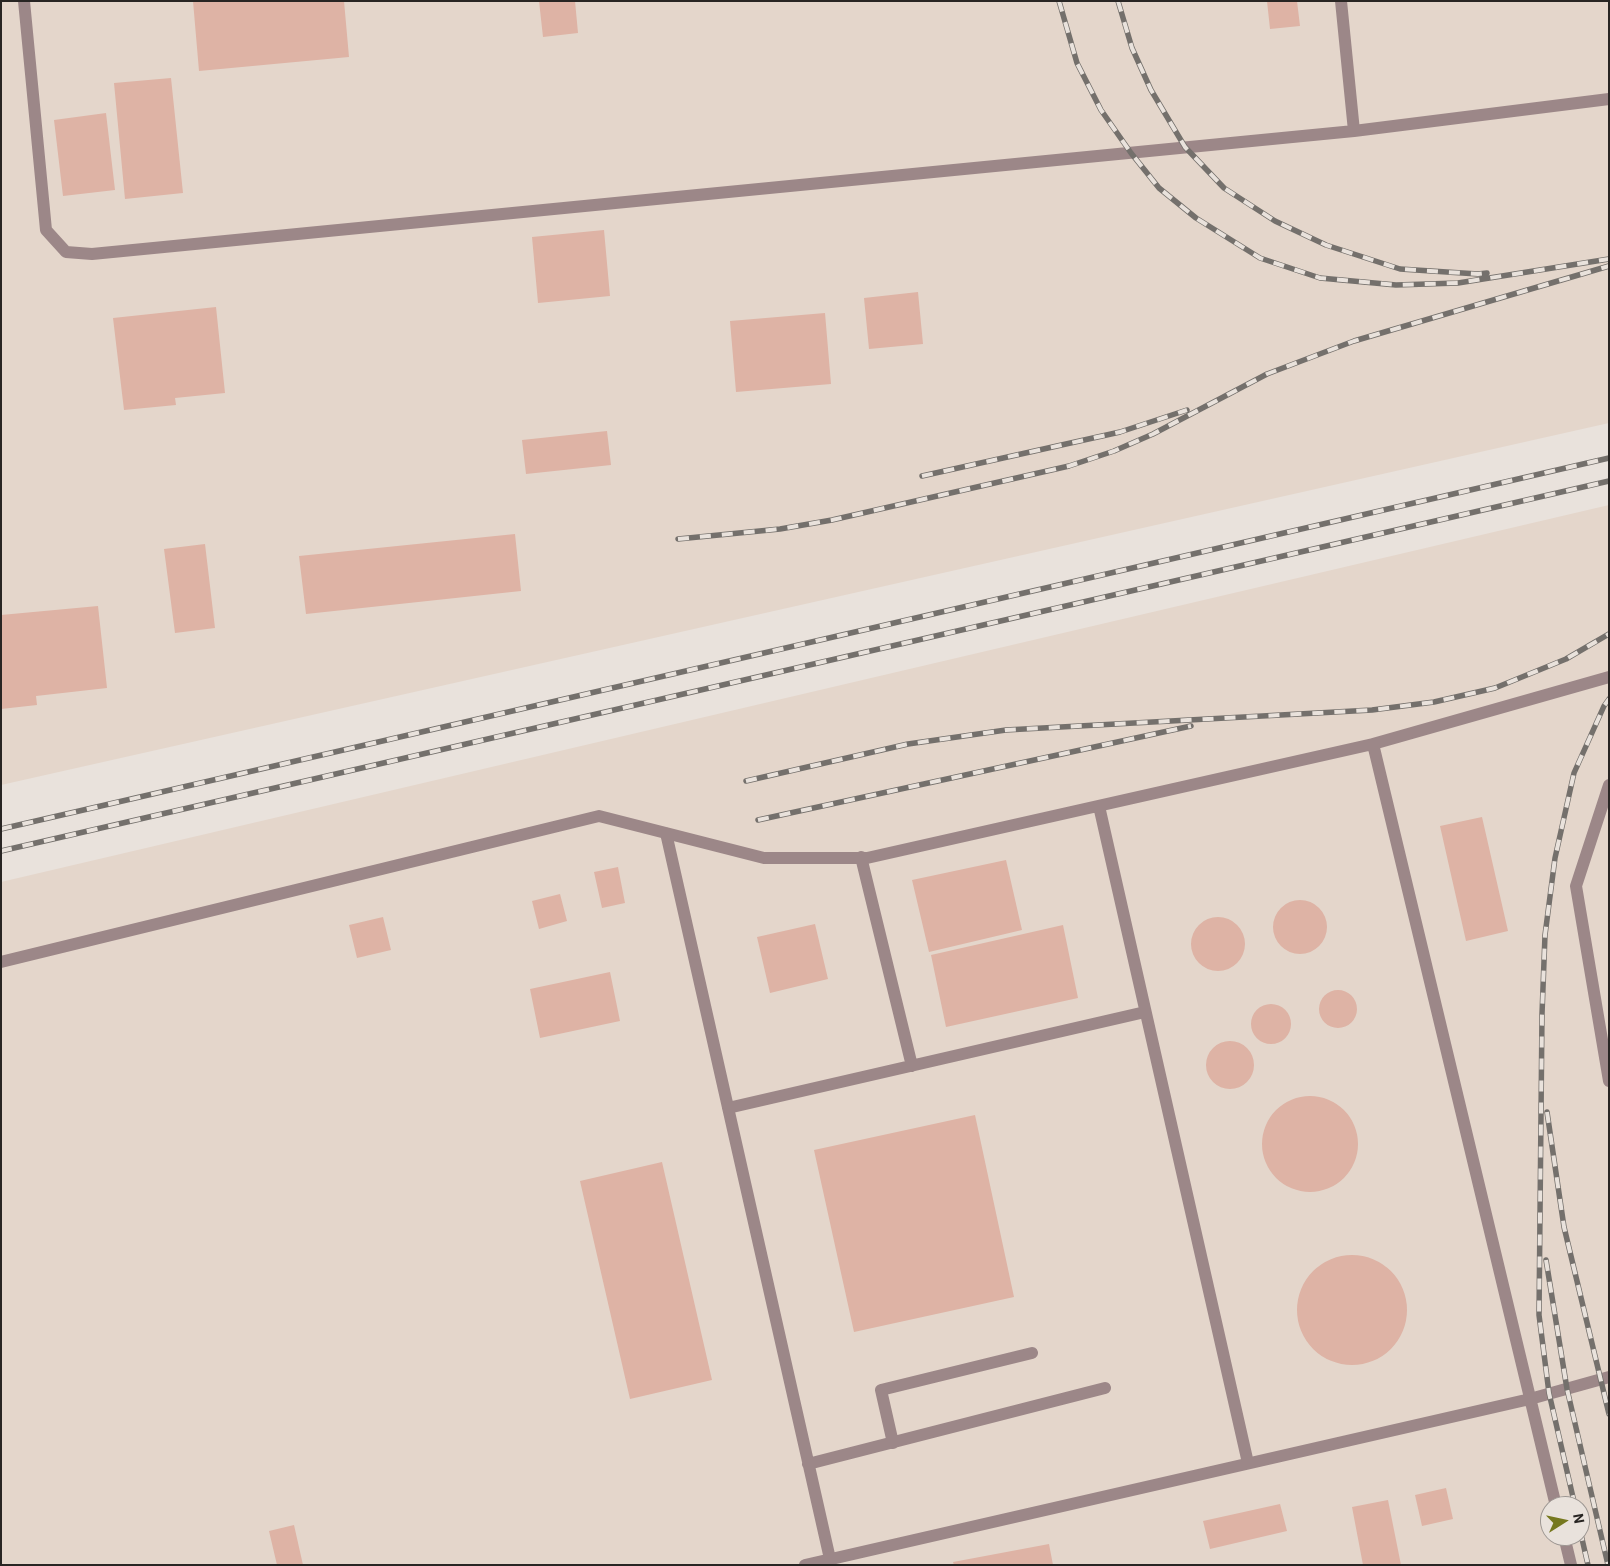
<!DOCTYPE html>
<style>
body{margin:0}
#map{position:relative;width:1610px;height:1566px;overflow:hidden;background:#e9e2dc;font-family:Roboto,sans-serif}
canvas{display:block}
.frame{position:absolute;inset:0;border:2px solid #282523;pointer-events:none}
.north{position:absolute;left:1540px;top:1496px;width:50px;height:50px;box-sizing:border-box;background:#e9e2dc;border:1px solid #9c9692;border-radius:50%;rotate:80deg;font-size:14px;font-weight:700;line-height:20px;text-align:center;color:#282523}
.north::after{content:'';display:block;margin:auto;width:18px;height:22px;background:#76781f;clip-path:polygon(50% 0,100% 100%,50% 72%,0 100%)}
</style>
<div id="map">
<canvas width="1610" height="1566"></canvas>
<div class="frame"></div>
<div class="north">N</div>
</div>
<script>
const c = document.querySelector('canvas').getContext('2d');
c.lineJoin = 'round';
function fill(path, color) { c.fillStyle = color; c.fill(path, 'evenodd'); }
const shape = rows => new Path2D(rows.map(r => 'M' + r).join(''));
function trace(path, color, width, dash) { c.strokeStyle = color; c.lineWidth = width; c.lineCap = dash ? 'butt' : 'round'; c.setLineDash(dash || []); c.stroke(path); }
const built = shape([
 [1,1,1609,1,1609,423,1,785],
 [1609,505,1609,1565,1,1565,1,882],
 [1550,1506,1580,1506,1580,1536,1550,1536]
]);
const building = shape([
 [193,1,344,1,349,57,199,71],
 [539,1,575,1,578,33,543,37],
 [1267,1,1297,1,1300,26,1270,29],
 [171,78,183,193,125,199,114,83],
 [106,113,115,190,63,196,54,120],
 [604,230,610,296,538,303,532,237],
 [918,292,923,344,869,349,864,298],
 [216,307,225,393,175,398,176,405,124,410,113,318],
 [825,313,831,384,736,392,730,321],
 [607,431,611,465,526,474,522,440],
 [515,534,521,591,306,614,299,556],
 [205,544,215,628,175,633,164,549],
 [98,606,107,688,36,696,37,705,1,709,1,615],
 [1482,817,1508,931,1466,941,1440,826],
 [1006,860,1022,930,929,952,912,880],
 [618,867,625,903,602,908,594,872],
 [560,894,567,921,539,929,532,901],
 '1273 927a27 27 0 1 1 54 0a27 27 0 1 1-54 0Z',
 [383,917,391,950,357,958,349,925],
 '1191 944a27 27 0 1 1 54 0a27 27 0 1 1-54 0Z',
 [815,924,828,979,770,993,757,937],
 [1063,925,1078,998,946,1027,931,955],
 [610,972,620,1021,540,1038,530,989],
 '1319 1009a19 19 0 1 1 38 0a19 19 0 1 1-38 0Z',
 '1251 1024a20 20 0 1 1 40 0a20 20 0 1 1-40 0Z',
 '1206 1065a24 24 0 1 1 48 0a24 24 0 1 1-48 0Z',
 '1262 1144a48 48 0 1 1 96 0a48 48 0 1 1-96 0Z',
 [975,1115,1014,1297,854,1332,814,1150],
 [662,1162,712,1380,630,1399,580,1181],
 '1297 1310a55 55 0 1 1 110 0a55 55 0 1 1-110 0Z',
 [1446,1488,1453,1519,1422,1526,1415,1495],
 [1388,1500,1401,1565,1363,1565,1352,1507],
 [1280,1504,1287,1531,1210,1549,1203,1521],
 [294,1525,303,1565,277,1565,269,1531],
 [1049,1544,1053,1565,954,1565,953,1562]
]);
const minor = shape([
 [24,1,46,230,66,252,92,254,1354,131,1609,99],
 [1341,1,1354,131],
 [1373,744,1609,677],
 [1609,785,1576,886,1609,1081],
 [1099,806,1248,1463],
 [666,833,830,1559],
 [861,857,912,1066],
 [1,962,599,816,764,858,867,858,1373,744,1556,1506],
 [728,1108,1145,1012],
 [893,1443,881,1390,1032,1353],
 [808,1464,1105,1388],
 [1564,1536,1571,1565],
 [805,1565,1530,1399,1609,1377]
]);
const rail = shape([
 [1059,1,1077,63,1101,110,1131,153,1159,188,1196,218,1260,258,1320,278,1396,285,1458,283,1609,259],
 [1118,1,1132,48,1151,90,1185,147,1224,188,1275,221,1326,245,1400,269,1478,274,1487,273],
 [922,476,1120,432,1187,410],
 [678,539,780,529,832,520,1069,466,1114,451,1153,434,1267,374,1354,341,1609,266],
 [746,781,908,744,1006,730,1372,710,1434,702,1495,688,1566,659,1609,634],
 [758,820,1191,726],
 [1,829,1609,458],
 [1,851,1609,481],
 [1547,1112,1564,1227,1609,1414],
 [1546,1260,1567,1389,1608,1565],
 [1575,1506,1549,1393,1539,1315,1542,1014,1545,935,1555,858,1574,773,1604,706,1609,699],
 [1580,1530,1588,1565]
]);
fill(built, '#e4d6cb');
fill(building, '#deb3a5');
trace(minor, '#9c8788', 12);
trace(rail, '#74706c', 5.5);
trace(rail, '#e9e2dc', 4, [11]);
</script>
